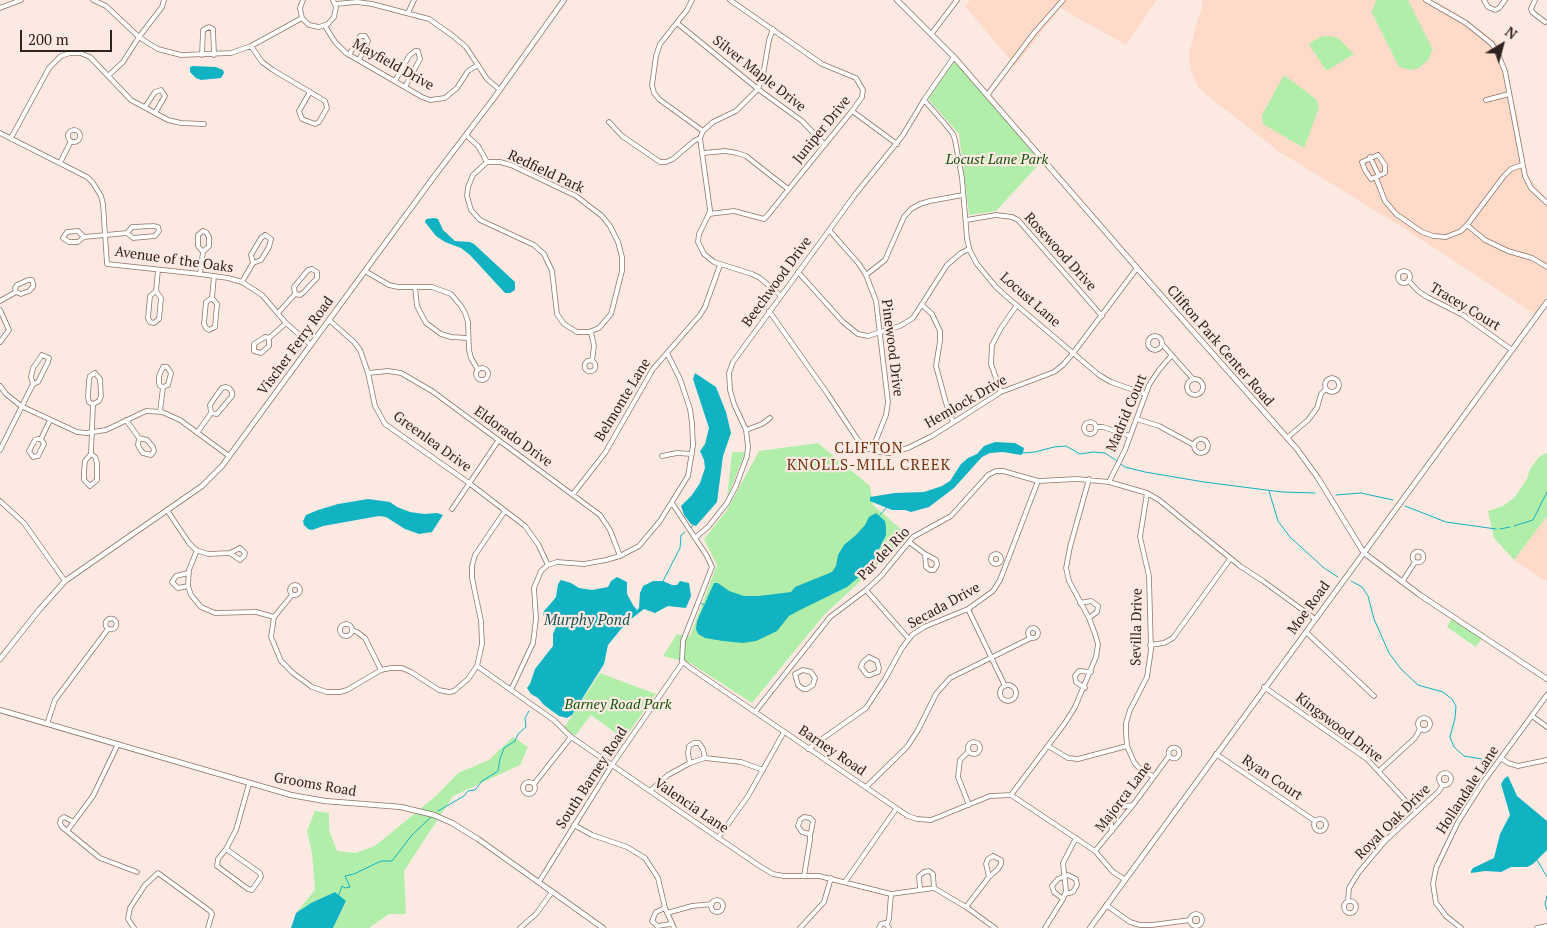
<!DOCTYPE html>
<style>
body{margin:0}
#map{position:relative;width:1547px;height:928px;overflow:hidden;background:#fceae2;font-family:"PT Serif",serif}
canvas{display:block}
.north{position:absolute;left:1477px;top:20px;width:50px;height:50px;-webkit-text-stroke:4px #fceae2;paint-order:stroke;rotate:37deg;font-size:14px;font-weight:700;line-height:20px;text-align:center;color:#2e231e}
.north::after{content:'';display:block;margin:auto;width:18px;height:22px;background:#2e231e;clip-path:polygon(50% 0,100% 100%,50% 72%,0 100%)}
.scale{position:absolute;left:20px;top:30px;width:92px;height:22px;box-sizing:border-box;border:2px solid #2e231e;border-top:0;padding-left:6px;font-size:15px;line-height:18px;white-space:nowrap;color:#2e231e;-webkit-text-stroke:4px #fceae2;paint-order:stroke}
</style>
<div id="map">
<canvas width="1547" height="928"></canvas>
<div class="north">N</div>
<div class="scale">200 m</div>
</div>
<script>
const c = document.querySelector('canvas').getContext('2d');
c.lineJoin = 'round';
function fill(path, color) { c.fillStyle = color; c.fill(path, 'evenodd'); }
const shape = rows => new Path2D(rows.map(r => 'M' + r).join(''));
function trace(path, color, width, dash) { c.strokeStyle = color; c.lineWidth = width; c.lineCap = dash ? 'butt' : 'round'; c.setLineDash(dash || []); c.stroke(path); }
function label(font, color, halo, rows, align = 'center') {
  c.font = font + ' "PT Serif",serif'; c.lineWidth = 4.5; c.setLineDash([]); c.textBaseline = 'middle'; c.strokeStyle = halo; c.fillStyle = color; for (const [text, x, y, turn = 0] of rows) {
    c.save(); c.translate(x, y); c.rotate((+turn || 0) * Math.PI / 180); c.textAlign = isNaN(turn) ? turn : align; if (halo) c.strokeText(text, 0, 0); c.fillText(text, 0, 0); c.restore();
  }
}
const built = shape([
 [970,0,1157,0,1126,45,1060,8,1015,66,965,6],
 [1202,0,1432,0,1452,10,1500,44,1518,118,1526,171,1535,185,1547,199,1547,296,1535,314,1407,230,1278,151,1198,88,1191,70,1189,54,1196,25,1202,8],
 [1547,516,1547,580,1541,579,1514,560]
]);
const green = shape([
 [1376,0,1408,0,1433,50,1431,52,1429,59,1419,68,1410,70,1399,67,1371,11,1373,10],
 [1328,36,1338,38,1354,54,1328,70,1325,69,1309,44,1320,37],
 [954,61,1042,161,996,211,969,215,959,134,928,99],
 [1284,75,1316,99,1319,108,1304,148,1263,124,1262,115],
 [818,443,870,486,873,505,904,532,895,549,824,615,752,703,690,663,663,656,677,634,690,636,717,565,704,539,727,510,759,451],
 [732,452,745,452,727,499],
 [1547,453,1547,516,1514,560,1494,538,1488,511,1503,506,1514,498,1527,479,1530,469,1539,457],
 [1452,618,1482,638,1476,647,1447,627],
 [600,673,656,694,624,739,591,715,575,736,564,728],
 [513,737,528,747,520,765,453,796,404,871,406,914,389,914,369,928,333,928,346,902,335,892,311,903,296,913,315,890,312,853,307,831,315,811,329,813,329,830,337,851,355,853,375,846,437,795,458,773,489,760]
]);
const water = shape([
 [193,66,216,67,223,70,224,73,221,78,201,80,196,78,190,72,190,67],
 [434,218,438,219,443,230,455,241,470,242,474,244,515,282,515,290,510,293,505,293,470,255,461,248,445,242,436,236,425,222,426,219],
 [695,373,716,387,726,412,731,433,723,456,717,502,696,526,691,524,684,515,681,506,692,495,700,483,705,468,704,460,700,451,705,444,709,428,693,379],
 [995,442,1015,443,1024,448,1023,453,1021,455,1003,452,990,453,982,457,954,488,929,507,911,512,905,510,892,510,870,501,870,497,895,493,924,492,942,486,950,481,961,464,968,458,977,454,984,446],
 [368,499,390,502,397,507,410,512,424,514,437,513,443,515,432,532,419,534,405,529,386,517,379,516,323,526,312,530,308,529,304,525,303,521,306,515,318,510,338,504],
 [876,513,885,521,886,527,886,535,879,549,877,558,866,571,847,587,800,610,789,616,777,631,756,641,743,643,723,641,705,638,698,634,696,629,697,621,714,583,718,583,729,591,744,596,759,596,791,592,795,587,832,572,836,566,838,555,844,545,856,535,865,525,869,517],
 [617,577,627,582,627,594,633,605,637,610,639,608,640,593,643,586,653,581,663,581,672,585,677,585,680,581,689,583,691,596,686,608,668,606,655,613,644,609,626,623,608,645,604,664,572,715,567,718,559,716,544,705,538,698,531,694,527,688,530,684,535,669,553,646,553,634,556,627,543,615,544,611,552,602,556,597,558,584,561,580,571,583,579,588,592,590,608,587,611,581],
 [1508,776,1517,796,1547,821,1547,850,1533,864,1527,867,1511,867,1501,872,1485,871,1471,873,1471,871,1473,868,1494,858,1500,834,1510,815,1501,784,1504,779],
 [335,892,346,901,333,928,291,928,296,913,311,903]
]);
const stream = shape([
 [1023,453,1035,452,1054,447,1066,446,1080,454,1093,452,1105,453,1117,461],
 [1121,464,1125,467,1145,472,1204,482,1282,492,1315,493],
 [1269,491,1278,521,1290,537,1324,568,1338,577],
 [1336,495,1361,493,1393,500],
 [1405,506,1446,522,1496,529],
 [880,515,887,507],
 [1514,526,1533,520,1547,492],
 [691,528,693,525],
 [1500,529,1510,527],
 [663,581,680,548,681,535,685,532],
 [1351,581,1362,587,1368,596,1374,619,1389,653,1401,669,1418,685,1443,692,1452,699,1456,706,1455,718,1450,737,1454,747,1464,756,1482,759,1489,764],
 [701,603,704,605],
 [438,811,464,796,468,791,475,790,482,781,498,771,500,759,504,748,515,741,518,734,526,727,525,718,529,711],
 [1537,860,1547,877],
 [1547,896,1545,904,1547,910],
 [338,897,342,886,345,888,350,887,345,876,354,874,381,861,392,861,412,835,431,817]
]);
const minor = shape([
 [93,0,106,6,139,37,148,43,158,49,181,55,231,53,251,46,302,18],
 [303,0,300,8,302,18,309,25,319,27,328,24,334,17,336,7,333,0],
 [692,0,687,10,660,44,656,56,652,85,654,93,660,100,703,131,700,138,710,210,709,214,699,234,698,242,704,254,714,262,752,274,760,278,780,295],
 [1426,0,1466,23,1492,44,1497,52,1505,71,1525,176,1531,188,1547,203],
 [1484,0,1488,7,1495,10,1499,8,1505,0],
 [1535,0,1531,9,1532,12,1545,22],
 [335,4,357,2,372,4,429,19,453,36,466,47,487,79,500,90],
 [0,8,21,0],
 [408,13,414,0],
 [677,23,758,89,802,121,825,145],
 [325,26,335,42,346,53,422,97,430,100,445,98,457,88,468,71,478,65],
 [932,33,957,0],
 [251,46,262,62,273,70,310,92,325,101,327,108,319,122,315,124,302,119,299,111,310,92],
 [202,55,203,30,209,27,213,29,214,55],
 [349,55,360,36,365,36,368,41,359,60],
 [108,76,123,62,139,37,162,7,164,0],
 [395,81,409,56,415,51,418,51,420,59,405,87],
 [988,94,1034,33,1063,0],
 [924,100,945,124,953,134,955,140,962,178,967,239,970,251,977,264,996,287,1007,297,1099,375,1111,382,1145,394],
 [1486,100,1509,94],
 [145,107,155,92,161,90,165,96,155,113],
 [852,111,897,144],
 [609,122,622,136,660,162,666,162,673,159,694,141,700,138],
 '68 136a6 6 0 1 1 12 0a6 6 0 1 1-12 0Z',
 [703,131,713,122,736,111,758,89,763,75,769,40,773,29],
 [0,133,87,177,93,183,101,196,103,204,107,264,200,274,228,278,242,282,262,295,286,323,311,345],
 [466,135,478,146,487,162,500,162,511,165,576,196,602,216,610,226,618,242,622,257,622,271,611,314,599,328,589,332,577,332,564,324,557,314,552,271,544,254,534,245,480,220,471,210,467,196,468,187,473,175,487,162],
 [11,138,49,68,61,56,70,53,80,53,90,57,131,100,155,113,168,120,181,123,204,124],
 [703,153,725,151,737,153,746,156,788,189],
 [1378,155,1385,165,1385,173,1371,179,1365,170,1362,162,1378,155],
 [1370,157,1379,176],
 [60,163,71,141],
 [1522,165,1511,169,1504,176,1467,225,1485,240,1508,251,1532,258,1547,267],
 [1376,178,1385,201,1396,214,1422,232,1433,236,1446,237,1461,231,1467,225],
 [709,214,734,211,764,219,767,216,852,111,862,97,863,90,856,78,822,64,730,0],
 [966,220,996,215,1012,217,1018,220,1102,316],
 [153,226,158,227,159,231,155,236,133,238,127,233,132,227,153,226],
 [829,230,859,264,866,275,876,301,888,402,886,415,872,450],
 [78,231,84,237,78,242,69,242,63,238,67,232,78,231],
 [203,231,206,232,209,237,209,246,203,252,198,246,198,235,203,231],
 [265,235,271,239,269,247,261,260,253,263,251,255,261,238,265,235],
 [84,237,127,233],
 [312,269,317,272,317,278,304,292,300,295,295,294,294,287,308,270,312,269],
 [365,271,389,285,398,287,432,287,451,294,461,306,465,313,468,322,469,350,471,358,478,370],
 '1398 277a6 6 0 1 1 12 0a6 6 0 1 1-12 0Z',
 [798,272,843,322,858,334,868,336,900,326,913,318,947,265,961,253,969,249],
 [200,274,203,252],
 [866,275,885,260,904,217,911,209,920,204,930,201,963,195],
 [28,280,32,280,33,283,33,287,29,291,21,294,16,292,15,288,17,285,28,280],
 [1408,280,1418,291,1427,297,1463,315,1512,350],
 [242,282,253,263],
 [415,287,417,306,426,323,441,334,451,337,468,338],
 [156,291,161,298,159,319,154,323,150,322,148,318,150,296,156,291],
 [156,291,158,270],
 [212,298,217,304,215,327,209,330,206,328,204,324,206,302,212,298],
 [212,298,214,276],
 [0,301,16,292],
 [922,305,932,314,940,331,940,341,936,366,946,403,953,422],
 [0,310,9,330,0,342],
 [769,311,827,393,858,440,866,448,879,452,889,453,908,448,932,436,1001,392,1054,372,1063,365,1074,352,1137,268],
 [278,313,295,294],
 [329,320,354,342,360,350,368,373,375,406,385,424,469,483,525,526,538,544,548,565],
 [591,332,594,346,592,361],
 '1148 343a7 7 0 1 1 14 0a7 7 0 1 1-14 0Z',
 [265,337,269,338,269,346,261,353,254,351,254,344,265,337],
 [269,338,286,323],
 [1162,344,1193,379],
 [42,355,49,358,48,362,38,382,33,384,31,377,33,368,42,355],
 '584.5 366a5.5 5.5 0 1 1 11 0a5.5 5.5 0 1 1-11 0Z',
 [163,367,167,367,171,373,168,385,163,387,160,386,159,383,159,376,163,367],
 '476 374a6 6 0 1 1 12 0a6 6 0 1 1-12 0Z',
 [95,373,100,379,101,396,99,401,93,404,89,402,88,397,89,380,90,376,95,373],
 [368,373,388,371,401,373,432,391,600,515,610,530,620,556],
 '1325 385a7 7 0 1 1 14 0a7 7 0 1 1-14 0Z',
 '1187 387a8 8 0 1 1 16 0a8 8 0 1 1-16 0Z',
 [0,386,6,394,21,406,77,432,86,433,106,430,146,411,162,412,180,420,229,456],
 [226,387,229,388,232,392,232,396,217,414,211,413,210,405,216,396,222,388,226,387],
 [1001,392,991,364,992,345,1001,328,1017,305],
 [160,412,163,387],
 [1137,419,1159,426,1194,445],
 [126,420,139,438],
 '1084 428a6 6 0 1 1 12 0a6 6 0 1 1-12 0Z',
 [1096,427,1103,427,1130,436],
 [746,430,762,424,770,418],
 [197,433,211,413],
 [139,438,147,440,153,447,154,451,151,455,143,453,140,449,138,445,139,438],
 [1287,438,1308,420,1317,408,1321,394,1326,389],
 '1194 446a7 7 0 1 1 14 0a7 7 0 1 1-14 0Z',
 [38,439,41,439,44,444,38,456,33,457,29,451,35,440,38,439],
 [41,439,50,420],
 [0,450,33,384],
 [91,454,95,457,97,463,97,480,90,486,84,480,84,471,85,461,91,454],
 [91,454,93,404],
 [662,456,677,453,692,454],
 [1109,482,1125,450,1149,385,1159,370,1171,356],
 [1147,493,1140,537,1149,576,1151,650,1147,677,1130,710,1126,723,1126,732,1127,746,1134,762,1138,767,1154,777],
 [573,494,605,453,653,369,700,315,705,307,720,265],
 [0,501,24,523,65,581],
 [672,503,707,556,712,567,683,641,682,661,689,667,908,816,917,819,931,820,990,796,1011,795,1095,851,1113,872,1124,879],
 [452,509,498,441],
 [167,510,189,543,196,550,208,554,230,553],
 [695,538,708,527,727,503,736,486,747,456,748,447,746,430,734,404,730,390,729,373,733,362,854,196,903,135,924,100,954,57],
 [909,542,925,554],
 [240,548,245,553,244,556,240,560,230,553,240,548],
 [197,550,189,570,188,586,191,595,201,607,215,613,256,612,274,617],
 '1412.5 557a5.5 5.5 0 1 1 11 0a5.5 5.5 0 1 1-11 0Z',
 [925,554,936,560,937,565,934,570,930,570,926,567,925,554],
 '991 559a5 5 0 1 1 10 0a5 5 0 1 1-10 0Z',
 [188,573,176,576,172,582,178,588,188,586],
 [1402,582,1415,562],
 '290 590a5 5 0 1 1 10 0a5 5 0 1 1-10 0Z',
 [866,590,909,639],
 [292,595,274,617,271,637,281,661,293,673,312,687,327,692,340,692,347,690,381,670,391,668,402,668,411,672,439,690,449,692,454,691,468,679,477,666,482,644,481,621,472,578,472,566,475,555,505,511],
 [1080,603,1091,601,1098,606,1097,612,1089,618],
 [968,609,1005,686],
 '105.5 624a5.5 5.5 0 1 1 11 0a5.5 5.5 0 1 1-11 0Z',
 '340 630a6 6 0 1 1 12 0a6 6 0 1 1-12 0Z',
 '1028 633a5 5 0 1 1 10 0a5 5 0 1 1-10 0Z',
 [352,630,357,632,365,638,381,670],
 [1306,632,1374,696],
 [1150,645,1164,643,1173,638,1230,559],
 [869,657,877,661,879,668,878,672,870,675,867,675,861,667,863,662,869,657],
 [477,666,555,721,571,737,758,865,773,874,784,876,819,876,891,894,934,888],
 [803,670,811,672,815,678,813,685,807,689,803,689,798,685,795,674,803,670],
 '1000 693a8 8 0 1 1 16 0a8 8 0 1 1-16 0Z',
 [1264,687,1367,759,1416,812],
 [1085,688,1076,682,1075,676,1079,671,1091,672],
 [511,690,533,643,536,619,534,588,541,571,548,565,557,562,584,564,606,560,620,556,639,546,660,521,688,476,693,445,692,423,690,409,680,379,667,353],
 [755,712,830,617,866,590,881,576,913,537,951,516,988,475,996,471,1003,471,1038,481,1077,479,1109,482,1147,493,1159,500,1240,566,1263,581,1315,619],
 [1532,716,1547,727],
 '1418 724a6 6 0 1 1 12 0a6 6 0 1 1-12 0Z',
 [47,724,55,700,108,629],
 '968 748a6 6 0 1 1 12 0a6 6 0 1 1-12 0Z',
 [118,744,93,796,67,831,100,858,137,872],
 [1048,746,1068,758,1078,759,1127,746],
 '1168.5 753a5.5 5.5 0 1 1 11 0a5.5 5.5 0 1 1-11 0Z',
 [808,749,866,708,885,679,902,648,912,635,924,627,968,609,993,591,1000,580,1038,481],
 [969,751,960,760,958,777,969,805],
 [1216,754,1315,821],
 [1501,758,1508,763,1518,766,1547,760],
 [690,763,688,754,689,746,694,743,699,743,703,749,705,758,741,762,763,770],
 [1379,771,1415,738,1420,729],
 '1439 779a6 6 0 1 1 12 0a6 6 0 1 1-12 0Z',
 '523 788a6 6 0 1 1 12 0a6 6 0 1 1-12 0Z',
 [534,784,571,737],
 [866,787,907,747,918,730,936,694,950,678,1031,638],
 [650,791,668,775,690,763,705,758],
 [1011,795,1065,723,1075,707,1096,657,1098,644,1095,634,1089,618,1069,581,1066,568,1070,547,1089,479],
 [804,817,810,818,813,821,811,832,809,834,802,832,798,826,800,820,804,817],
 '1314 825a6 6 0 1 1 12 0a6 6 0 1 1-12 0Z',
 [574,825,592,835,627,847,645,858,658,878,665,908,674,928],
 [67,831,62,827,60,823,61,819,64,817,74,822],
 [1112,831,1110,818,1112,811,1116,808,1133,805],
 [718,838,748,796,784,732],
 [226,849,260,873,261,877,252,890,248,889,217,866,218,859,226,849],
 [226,849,236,830,249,784],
 [1095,851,1133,805,1169,756],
 [993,856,1001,860,1001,864,998,869,989,877,986,864,988,859,993,856],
 [804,876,810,840,810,833],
 [539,882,612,765,683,662],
 [845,882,896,809],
 [920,889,919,876,924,872,929,871,933,874,934,888,966,907,995,928],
 [1063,899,1054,892,1052,886,1058,879,1068,875,1076,879,1077,885,1073,892,1065,894],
 '711 906a6 6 0 1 1 12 0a6 6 0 1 1-12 0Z',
 '1344 907a6 6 0 1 1 12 0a6 6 0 1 1-12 0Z',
 [1348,901,1349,888,1359,872,1385,841,1438,792,1443,785],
 [1106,905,1130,922,1140,925,1152,925,1190,920],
 [966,907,989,877],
 [665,908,656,912,652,921,657,926,671,924],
 [667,913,692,906,712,904],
 '1190 920a6 6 0 1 1 12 0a6 6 0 1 1-12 0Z',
 [887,924,889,919,891,894],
 [134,928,128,919,130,908,145,885,158,873,210,911,212,914,208,928],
 [520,928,536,914,552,892],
 [800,928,824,902,831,878],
 [879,928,881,924,885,923,889,928],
 [1045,928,1063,899,1066,891,1063,863,1076,838],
 [1461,928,1446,916,1436,903,1433,884,1436,868,1458,822,1484,781,1547,695],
 [1537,928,1547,926]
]);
const tertiary = shape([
 [897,0,954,57,1137,268,1297,449,1318,478,1364,553,1420,595,1547,679],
 [0,659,39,610,65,581,202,486,222,466,433,178,494,98,564,0],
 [0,710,291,795,325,801,401,807,434,815,452,823,478,839,603,928],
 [1090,928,1547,302]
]);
const streetNames = [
 ["Mayfield Drive",393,65,29],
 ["Silver Maple Drive",759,74,38],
 ["Juniper Drive",822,130,-51],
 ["Redfield Park",546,172,25],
 ["Rosewood Drive",1060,252,48],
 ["Avenue of the Oaks",174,260,8],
 ["Beechwood Drive",777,282,-54],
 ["Locust Lane",1030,300,41],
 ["Tracey Court",1465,307,31],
 ["Vischer Ferry Road",296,346,-54],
 ["Clifton Park Center Road",1220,346,49],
 ["Pinewood Drive",892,348,83],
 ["Belmonte Lane",623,400,-59],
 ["Hemlock Drive",966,402,-30],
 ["Madrid Court",1127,413,-67],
 ["Eldorado Drive",513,437,36],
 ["Greenlea Drive",432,442,36],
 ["Par del Rio",884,554,-46],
 ["Secada Drive",944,606,-29],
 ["Moe Road",1309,608,-54],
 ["Sevilla Drive",1137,627,-89],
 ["Kingswood Drive",1339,728,37],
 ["Barney Road",832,751,34],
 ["South Barney Road",592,778,-57],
 ["Ryan Court",1272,778,34],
 ["Grooms Road",315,785,10],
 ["Hollandale Lane",1468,790,-57],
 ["Majorca Lane",1124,797,-53],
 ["Valencia Lane",691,806,34],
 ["Royal Oak Drive",1393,822,-45]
];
const parkNames = [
 ["Locust Lane Park",997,160],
 ["Barney Road Park",618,705]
];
const neighbourhoodNames = [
 ["CLIFTON",869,449],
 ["KNOLLS-MILL CREEK",869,466]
];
const waterNames = [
 ["Murphy Pond",587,621]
];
fill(built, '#ffdac9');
fill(green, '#b0eea9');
fill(water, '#11b2c1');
trace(stream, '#11b2c1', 1);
trace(minor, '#8d7367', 5.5);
trace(tertiary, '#8d7367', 6);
trace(minor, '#fff', 4);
trace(tertiary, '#fff', 4.5);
label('14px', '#2e231e', '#fceae2', streetNames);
label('italic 14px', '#12530e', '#fceae2', parkNames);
c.letterSpacing = '1px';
label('15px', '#71320e', '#fceae2', neighbourhoodNames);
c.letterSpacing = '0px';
label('italic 15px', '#195359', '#fceae2', waterNames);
</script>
